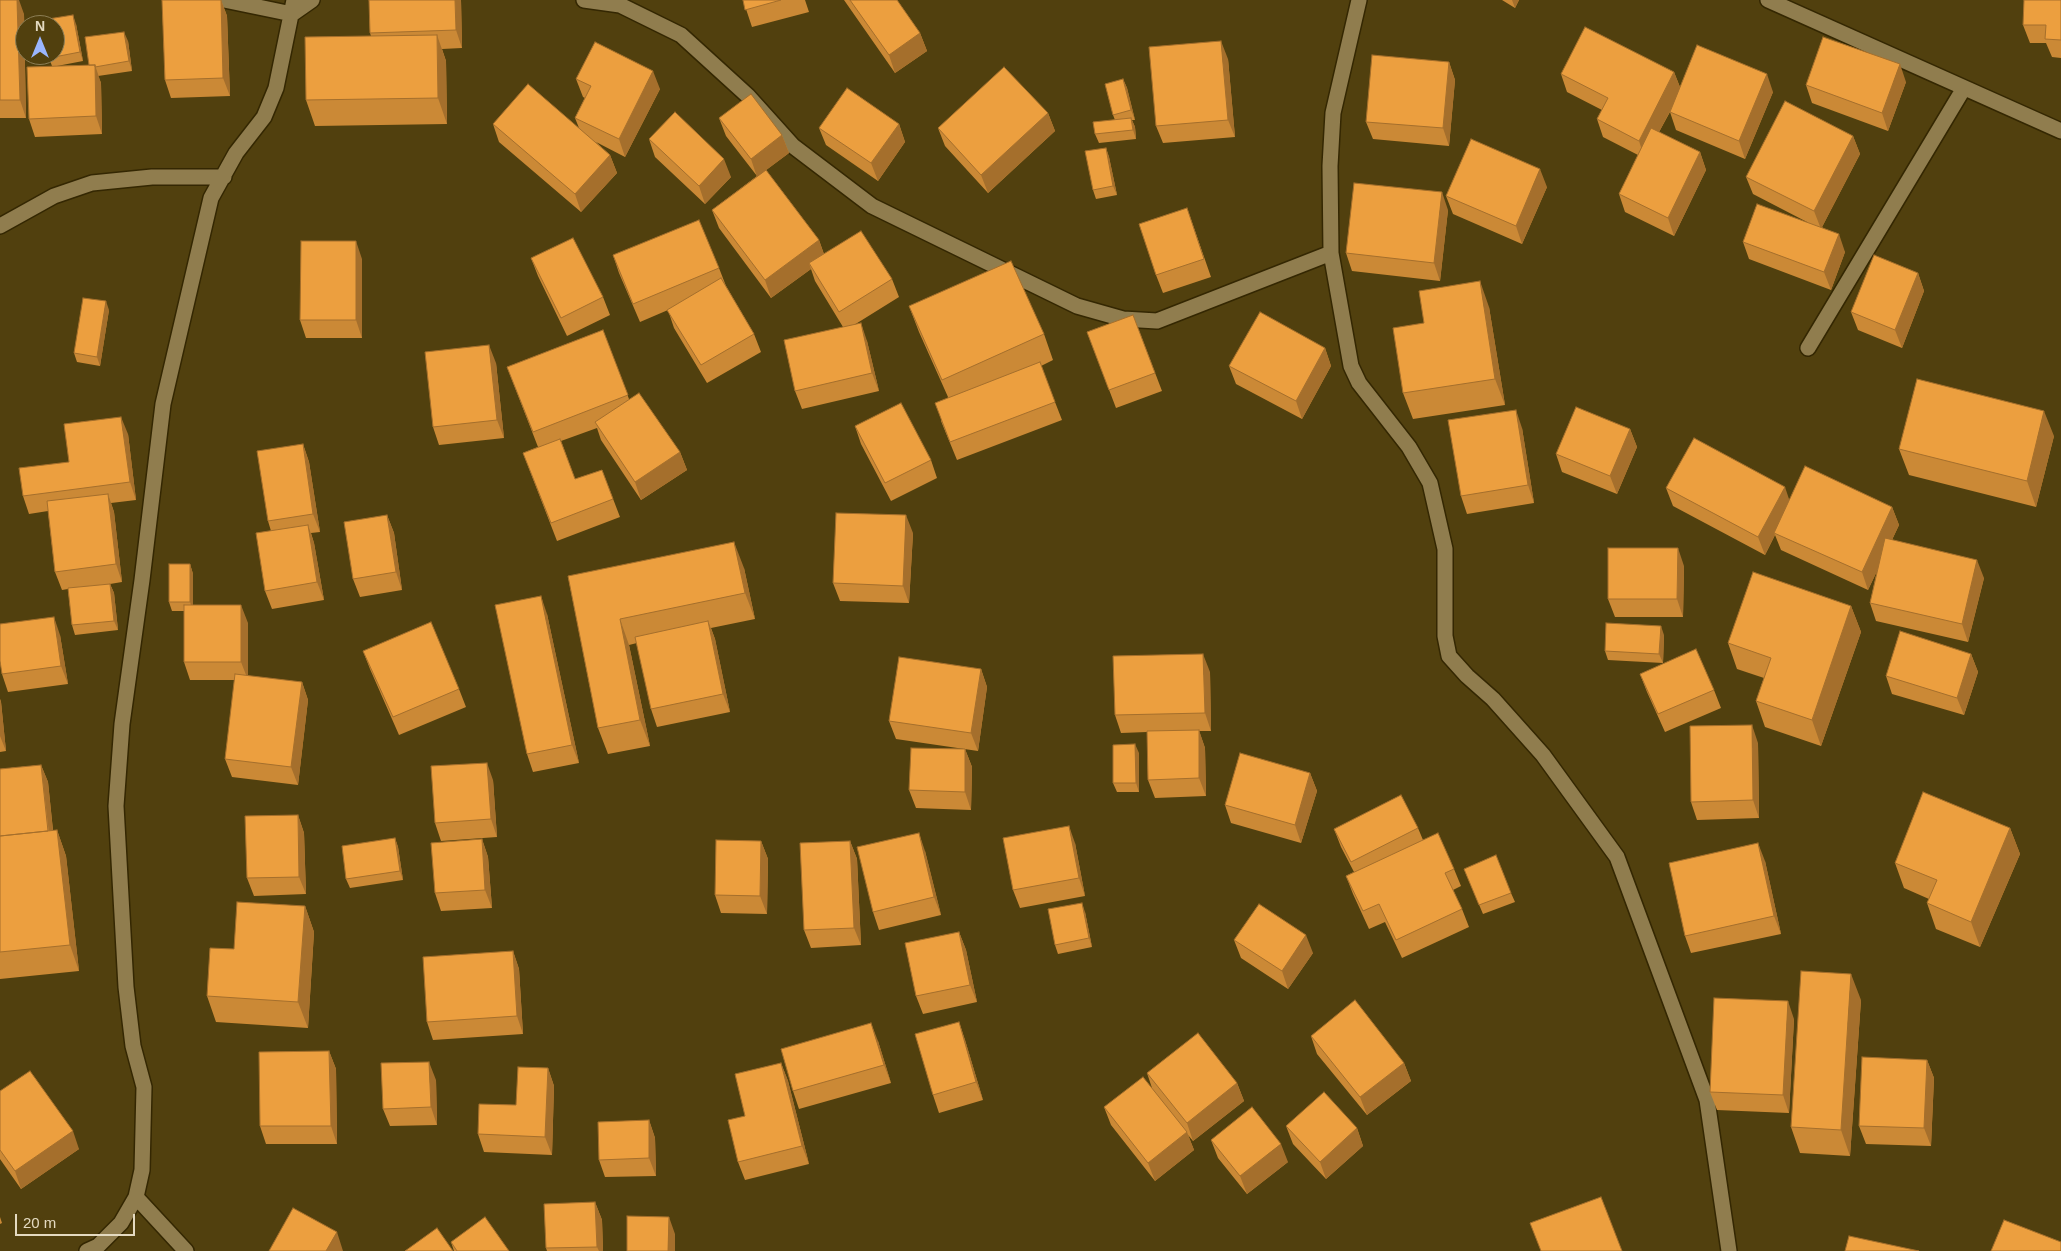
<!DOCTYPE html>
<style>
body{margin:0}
#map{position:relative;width:2061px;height:1251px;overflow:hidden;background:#51400e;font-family:Helvetica,sans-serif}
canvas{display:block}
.north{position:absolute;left:15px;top:15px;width:50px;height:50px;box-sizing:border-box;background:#51400e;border:1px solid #8c7e56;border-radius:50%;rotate:0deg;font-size:14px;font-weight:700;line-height:20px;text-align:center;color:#e4dac1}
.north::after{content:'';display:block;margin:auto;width:18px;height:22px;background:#9ab5fd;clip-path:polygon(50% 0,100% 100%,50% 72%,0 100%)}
.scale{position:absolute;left:15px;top:1214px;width:120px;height:22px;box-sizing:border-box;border:2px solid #e4dac1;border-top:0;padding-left:6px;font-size:15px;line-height:18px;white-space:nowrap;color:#e4dac1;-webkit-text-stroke:4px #51400e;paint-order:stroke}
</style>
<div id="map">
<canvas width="2061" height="1251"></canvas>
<div class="north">N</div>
<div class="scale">20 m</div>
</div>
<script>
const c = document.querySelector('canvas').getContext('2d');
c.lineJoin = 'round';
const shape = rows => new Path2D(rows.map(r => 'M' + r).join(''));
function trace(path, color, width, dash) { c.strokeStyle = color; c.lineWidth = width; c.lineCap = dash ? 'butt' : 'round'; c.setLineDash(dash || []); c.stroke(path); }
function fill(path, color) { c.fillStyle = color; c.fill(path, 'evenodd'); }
const minor = shape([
 [224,0,292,14,312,0],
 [584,0,620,5,681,35,748,96,793,146,872,206,1077,306,1123,319,1157,321,1331,253],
 [1359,0,1333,113,1330,166,1331,253,1351,366,1359,383,1409,447,1430,483,1445,549,1445,636,1449,656,1467,676,1493,699,1543,755,1617,857,1707,1100,1729,1251],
 [1768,0,2061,131],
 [0,226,54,196,92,183,152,177,224,177],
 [1808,348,1964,88],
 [136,1197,186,1251],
 [87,1251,98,1246,121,1223,136,1197,142,1170,144,1087,133,1046,126,987,116,806,122,724,142,580,163,404,211,198,236,153,264,117,276,88,294,0]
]);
const wall = shape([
 [0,0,24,14,26,118,0,118],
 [162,0,221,0,227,16,230,96,171,98,165,80],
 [369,0,461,0,462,48,442,49,446,61,447,124,315,126,306,100,371,36,370,33],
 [743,0,805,0,809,12,752,27],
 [844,0,897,0,920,33,927,51,895,73],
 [1502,0,1519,0,1515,8],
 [2061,0,2061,58,2052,57,2046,43,2030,43,2023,25],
 [76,24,83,61,57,66,89,65,128,41,132,71,98,76,101,83,102,134,35,137,29,119,52,66,49,58],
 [1228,59,1235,137,1163,143,1156,126],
 [1449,62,1455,80,1449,146,1373,139,1366,122],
 [1674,72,1680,87,1773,92,1745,159,1676,130,1670,112,1659,132,1700,152,1706,170,1674,236,1625,212,1619,194,1638,155,1603,137,1597,119,1602,110,1567,92,1561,74],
 [576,79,660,89,625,157,596,142,610,155,617,173,581,212,499,142,493,124,579,128,575,118,585,98,583,97],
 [1123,79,1127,88,1135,120,1132,120,1135,127,1136,139,1099,143,1095,134,1115,120,1113,115],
 [1906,82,1888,131,1812,103,1806,85],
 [1048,113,1055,131,988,193,945,146,938,128],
 [719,118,782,135,789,153,766,170,819,240,824,254,892,279,899,297,854,325,867,341,879,391,802,409,795,391,843,327,815,281,811,269,771,298,719,228,712,210,757,176,726,136],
 [899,124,905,142,878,181,826,145,819,128],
 [1853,136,1860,154,1822,227,1845,252,1831,290,1749,259,1743,242,1807,222,1753,194,1746,177],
 [649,139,731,177,705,204,655,157],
 [1106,148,1109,157,1117,195,1096,199,1093,190],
 [1547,187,1522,244,1453,214,1446,196],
 [1187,208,1211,277,1163,293,1156,275],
 [1448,210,1440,281,1352,271,1346,253],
 [613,255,719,268,726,286,754,334,761,352,707,383,674,328,668,310,640,322,619,273],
 [531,258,603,297,610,315,567,336,538,276],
 [362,259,362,338,306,338,300,320],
 [1918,273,1924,291,1902,348,1858,330,1851,312],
 [909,306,1044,334,1053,360,1041,366,1062,420,957,460,941,421,948,397,919,332],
 [1489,307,1505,405,1413,419,1403,393,1424,323],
 [109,310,100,366,77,362,74,353],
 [1133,315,1162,391,1116,408,1087,332],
 [603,330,629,399,680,452,687,470,641,500,601,440,597,428,561,441,575,479,602,470,620,517,557,541,523,453,538,447,507,367],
 [1325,348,1331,366,1302,419,1236,384,1229,366],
 [496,363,504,438,439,445,433,427],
 [855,426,931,460,937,478,891,501,861,444],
 [1522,428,1534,503,1467,514,1461,496],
 [1630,429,1637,447,1617,494,1562,472,1556,454],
 [128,434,136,500,111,503,114,512,122,582,110,584,114,593,118,630,75,635,72,625,68,589,62,590,55,572,48,511,29,514,23,496,69,462],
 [2054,436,2036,507,1909,475,1899,449],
 [303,444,309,462,320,532,311,533,314,543,324,600,272,609,265,591,271,531,268,521],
 [1666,488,1790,499,1892,507,1899,525,1892,540,1984,578,1968,642,1876,621,1870,603,1877,571,1868,590,1781,550,1775,535,1765,555,1673,506],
 [387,515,394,533,402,590,360,597,353,579],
 [913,533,909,603,840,601,833,583],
 [190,564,193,574,193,605,248,623,248,676,302,682,308,700,298,785,232,777,225,759,235,680,190,680,184,662,184,611,172,611,169,602],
 [1684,566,1683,617,1615,617,1608,599],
 [744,568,755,619,711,628,715,639,730,712,657,727,651,709,637,643,629,645,650,746,608,754,598,728,568,576],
 [1851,606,1861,632,1821,746,1765,727,1756,701,1764,678,1737,669,1728,643],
 [547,614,579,763,533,772,527,754],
 [60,635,68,684,8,692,2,674],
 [1664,635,1663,663,1608,660,1605,651],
 [363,651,459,689,466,707,399,735,370,669],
 [1971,654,1978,672,1964,715,1892,694,1886,676],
 [981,669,987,687,978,751,896,739,889,721],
 [1210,672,1211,731,1199,731,1205,748,1206,796,1155,798,1148,780,1147,732,1121,733,1115,715],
 [1640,674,1714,690,1721,708,1665,732,1647,692],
 [0,699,1,702,6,751,0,752],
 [1758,743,1759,818,1697,820,1691,802],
 [965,749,972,767,971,810,916,808,909,790],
 [1139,753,1139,792,1117,792,1113,783],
 [41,765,48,782,53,830,57,830,66,856,79,971,0,979,0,769],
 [1310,773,1317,791,1301,843,1231,823,1225,805],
 [493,780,497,837,441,841,435,823],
 [298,815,304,833,306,894,254,896,247,878],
 [1418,828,1423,840,1454,869,1461,886,1453,890,1462,909,1469,927,1402,958,1385,922,1369,929,1353,894,1346,876,1354,872,1341,847,1334,829],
 [2010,828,2020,854,1980,947,1936,929,1927,903,1929,899,1904,888,1895,863],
 [395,838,398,847,403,880,350,888,346,879],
 [482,839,488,857,492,908,441,911,435,893],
 [761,841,768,859,767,914,721,913,715,895],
 [850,841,857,859,861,945,811,948,804,930],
 [1075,843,1085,896,1020,908,1013,890],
 [925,851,941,915,879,930,873,912],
 [1765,861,1781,934,1691,953,1685,936],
 [1464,869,1511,893,1515,902,1483,914],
 [305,906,314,932,308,1028,216,1022,207,996,234,949],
 [1085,912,1092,947,1058,954,1055,945],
 [959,932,966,950,977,1002,923,1014,916,996],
 [1234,940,1313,953,1288,989,1241,958],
 [513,951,519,969,523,1034,433,1040,427,1022],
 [1861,1000,1850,1156,1800,1153,1791,1127],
 [1794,1019,1789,1113,1717,1110,1710,1092],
 [959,1022,965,1040,983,1100,939,1113,933,1095],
 [1311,1036,1404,1063,1411,1081,1367,1115,1317,1054],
 [878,1041,891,1083,799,1109,793,1091],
 [329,1051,336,1069,337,1144,266,1144,260,1126],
 [1927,1060,1934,1078,1931,1146,1866,1144,1859,1126],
 [781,1063,788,1081,809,1164,745,1180,738,1162,745,1116],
 [548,1068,554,1086,552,1155,484,1152,478,1134,516,1105],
 [1147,1073,1237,1083,1244,1101,1193,1141,1188,1135,1194,1150,1155,1181,1111,1125,1104,1107,1152,1088],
 [436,1080,437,1125,390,1126,383,1109],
 [0,1091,79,1149,21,1189,0,1159],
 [649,1120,655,1138,656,1176,605,1177,599,1160],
 [1286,1126,1357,1128,1363,1146,1326,1179,1293,1144],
 [1211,1140,1288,1162,1247,1194,1218,1158],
 [595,1202,602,1220,603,1251,547,1251,546,1248],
 [0,1217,2,1223,0,1224],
 [451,1242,509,1251,454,1251]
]);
const shadedWall = shape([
 [17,0,19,0,24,14,26,118,20,100],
 [221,0,227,16,230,96,223,78],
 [455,0,461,0,462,48,456,30],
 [1512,0,1519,0,1515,8],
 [73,15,76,24,83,61,80,52],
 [124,32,128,41,132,71,129,61],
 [920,33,927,51,895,73,889,55],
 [437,35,446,61,447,124,438,98],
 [1221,41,1228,59,1235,137,1228,120],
 [1449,62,1455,80,1449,146,1443,128],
 [1900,64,1906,82,1888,131,1882,113],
 [95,65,101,83,102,134,96,116],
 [653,71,660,89,625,157,619,139],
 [1674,72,1681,90,1645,159,1639,141],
 [1767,74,1773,92,1745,159,1739,141],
 [1123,79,1127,88,1135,120,1131,110],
 [1048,113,1055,131,988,193,981,175],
 [1131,118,1135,127,1136,139,1133,130],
 [899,124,905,142,878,181,871,163],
 [782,135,789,153,757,177,751,159],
 [1853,136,1860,154,1821,229,1814,211],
 [1106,148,1109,157,1117,195,1113,186],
 [1700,152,1706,170,1674,236,1668,218],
 [610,155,617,173,581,212,575,194],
 [724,159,731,177,705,204,699,186],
 [1540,169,1547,187,1522,244,1516,226],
 [1442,192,1448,210,1440,281,1434,263],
 [1839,234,1845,252,1831,290,1824,272],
 [819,240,825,258,809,263,811,269,771,298,765,280],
 [356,241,362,259,362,338,356,320],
 [1918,273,1924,291,1902,348,1895,330],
 [1480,281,1489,307,1505,405,1495,379],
 [106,301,109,310,100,366,97,357],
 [861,323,867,341,879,391,872,373],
 [489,345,496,363,504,438,497,420],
 [1325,348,1331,366,1302,419,1296,401],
 [1516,410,1522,428,1534,503,1528,485],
 [2044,411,2054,436,2036,507,2027,481],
 [121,417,128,434,136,500,130,482],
 [1630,429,1637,447,1617,494,1610,476],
 [303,444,309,462,320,532,313,514],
 [680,452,687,470,641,500,635,482],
 [1785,487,1791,505,1774,533,1775,535,1765,555,1758,537],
 [108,494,114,512,122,582,116,564],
 [1892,507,1899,525,1868,590,1862,572],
 [387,515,394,533,402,590,396,572],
 [906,515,913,533,909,603,903,586],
 [308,525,314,543,324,600,317,582],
 [734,542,744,568,755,619,745,593],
 [1678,548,1684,566,1683,617,1677,599],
 [1977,560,1984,578,1968,642,1962,624],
 [190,564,193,574,193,611,190,602],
 [110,584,114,593,118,630,114,621],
 [541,596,547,614,579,763,572,745],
 [241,605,248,623,248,680,241,662],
 [1851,606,1861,632,1821,746,1812,720],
 [54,617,60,635,68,684,61,666],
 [620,619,629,645,650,746,640,720],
 [708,621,715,639,730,712,723,694],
 [1661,626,1664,635,1663,663,1659,654],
 [1203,654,1210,672,1211,731,1205,713],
 [1971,654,1978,672,1964,715,1957,698],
 [981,669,987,687,978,751,971,733],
 [302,682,308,700,298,785,291,767],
 [0,699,1,702,6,751,0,736],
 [1752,725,1758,743,1759,818,1753,800],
 [1199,730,1205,748,1206,796,1199,778],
 [1135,744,1139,753,1139,792,1136,783],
 [965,749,972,767,971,810,965,792],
 [487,763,493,780,497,837,491,819],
 [41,765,48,782,55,851,49,833],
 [1310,773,1317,791,1301,843,1295,825],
 [298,815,304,833,306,894,299,877],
 [1069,826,1075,843,1085,896,1079,878],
 [2010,828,2020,854,1980,947,1971,922],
 [57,830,66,856,79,971,70,945],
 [919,833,925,851,941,915,934,897],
 [395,838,398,847,403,880,400,871],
 [482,839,488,857,492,908,485,890],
 [761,841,768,859,767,914,760,896],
 [850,841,857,859,861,945,854,928],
 [1758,843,1765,861,1781,934,1774,916],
 [1082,903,1085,912,1092,947,1089,938],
 [305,906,314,932,308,1028,298,1002],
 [959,932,966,950,977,1002,970,985],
 [1306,935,1313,953,1288,989,1282,971],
 [513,951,519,969,523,1034,517,1016],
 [1851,974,1861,1000,1850,1156,1841,1130],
 [1788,1001,1794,1019,1789,1113,1783,1095],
 [959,1022,965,1040,983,1100,976,1082],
 [871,1023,878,1041,891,1083,884,1065],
 [329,1051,336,1069,337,1144,331,1126],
 [1927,1060,1934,1078,1931,1146,1924,1128],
 [429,1062,436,1080,437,1125,431,1107],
 [781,1063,788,1081,809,1164,802,1146],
 [1404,1063,1411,1081,1367,1115,1360,1097],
 [548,1068,554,1086,552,1155,545,1137],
 [1237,1083,1244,1101,1193,1141,1187,1123],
 [649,1120,655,1138,656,1176,649,1158],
 [1357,1128,1363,1146,1326,1179,1320,1162],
 [73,1131,79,1149,21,1189,15,1171],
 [1187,1132,1194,1150,1155,1181,1148,1163],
 [1281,1144,1288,1162,1247,1194,1240,1176],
 [595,1202,602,1220,603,1251,599,1251,597,1247],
 [669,1217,675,1234,675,1251,668,1251],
 [337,1232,343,1251,326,1251]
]);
const building = shape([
 [0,0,17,0,20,100,0,100,0,0],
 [162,0,221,0,223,78,165,80,162,0],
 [369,0,455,0,456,30,370,33,369,0],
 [743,0,781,0,745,10,743,0],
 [850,0,897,0,920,33,889,55,850,0],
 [2024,0,2061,0,2061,40,2045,39,2046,25,2023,25,2024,0],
 [73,15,80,52,49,58,49,55,55,55,55,25,43,25,42,20,73,15],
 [1585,27,1674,72,1639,141,1597,119,1608,98,1561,74,1585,27],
 [124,32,129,61,95,67,95,65,89,65,85,37,124,32],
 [437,35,438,98,306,100,305,37,437,35],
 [1823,37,1900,64,1882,113,1806,85,1823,37],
 [1221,41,1228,120,1156,126,1149,47,1221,41],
 [595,42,653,71,619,139,575,118,591,86,576,79,595,42],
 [1697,45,1767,74,1739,141,1670,112,1697,45],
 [1372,55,1449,62,1443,128,1366,122,1372,55],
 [95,65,96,116,29,119,27,67,95,65],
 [1004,67,1048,113,981,175,938,128,1004,67],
 [1123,79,1131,110,1113,115,1105,84,1123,79],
 [528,84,610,155,575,194,493,124,528,84],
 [847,88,899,124,871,163,819,128,847,88],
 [751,94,782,135,751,159,719,118,751,94],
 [1785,101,1853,136,1814,211,1746,177,1785,101],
 [675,112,724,159,699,186,649,139,675,112],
 [1131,118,1133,130,1095,134,1093,122,1131,118],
 [1651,128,1700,152,1668,218,1619,194,1651,128],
 [1471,139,1540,169,1516,226,1446,196,1471,139],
 [1106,148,1113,186,1093,190,1085,151,1106,148],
 [766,170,819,240,765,280,712,210,766,170],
 [1354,183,1442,192,1434,263,1346,253,1354,183],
 [1757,204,1839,234,1824,272,1743,242,1757,204],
 [1187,208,1204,259,1156,275,1139,224,1187,208],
 [699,220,719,268,633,304,613,255,699,220],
 [861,231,892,279,839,312,809,263,861,231],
 [573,238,603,297,561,318,531,258,573,238],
 [301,241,356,241,356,320,300,320,301,241],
 [1874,255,1918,273,1895,330,1851,312,1874,255],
 [1011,261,1044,334,942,380,909,306,1011,261],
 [721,278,754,334,701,365,667,310,721,278],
 [1480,281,1495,379,1403,393,1393,328,1424,323,1419,291,1480,281],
 [83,298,106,301,97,357,74,353,83,298],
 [1260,312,1325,348,1296,401,1229,366,1260,312],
 [1133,315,1155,373,1109,390,1087,332,1133,315],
 [861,323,872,373,795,391,784,340,861,323],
 [603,330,628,395,533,432,507,367,603,330],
 [489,345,497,420,433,427,425,352,489,345],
 [1040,362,1055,402,950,442,935,403,1040,362],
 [1917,379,2044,411,2027,481,1899,449,1917,379],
 [639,393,680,452,635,482,595,422,639,393],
 [901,403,931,460,885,483,855,426,901,403],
 [1576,407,1630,429,1610,476,1556,454,1576,407],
 [1516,410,1528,485,1461,496,1448,420,1516,410],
 [121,417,130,482,23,496,19,468,69,462,64,424,121,417],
 [1694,438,1785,487,1758,537,1666,488,1694,438],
 [560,439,575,479,602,470,613,499,551,523,523,453,560,439],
 [303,444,313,514,268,521,257,451,303,444],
 [1805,466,1892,507,1862,572,1774,533,1805,466],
 [108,494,116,564,55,572,47,501,108,494],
 [836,513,906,515,903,586,833,583,836,513],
 [387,515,396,572,353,579,344,522,387,515],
 [308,525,317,582,265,591,256,533,308,525],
 [1885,538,1977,560,1962,624,1870,603,1885,538],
 [734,542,745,593,620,619,640,720,598,728,568,576,734,542],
 [1608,548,1678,548,1677,599,1608,599,1608,548],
 [169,564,190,564,190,602,169,602,169,564],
 [1753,572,1851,606,1812,720,1756,701,1771,658,1728,643,1753,572],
 [110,584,114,621,72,625,68,588,110,584],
 [541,596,572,745,527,754,495,605,541,596],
 [184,605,241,605,241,662,184,662,184,605],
 [54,617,61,666,2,674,0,661,0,624,54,617],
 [708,621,723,694,651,709,635,637,708,621],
 [431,622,459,689,393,717,363,651,431,622],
 [1606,623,1661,626,1659,654,1605,651,1606,623],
 [1900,631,1971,654,1957,698,1886,676,1900,631],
 [1696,649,1714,690,1658,714,1640,674,1696,649],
 [1203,654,1205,713,1115,715,1113,656,1203,654],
 [899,657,981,669,971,733,889,721,899,657],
 [235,674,302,682,291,767,225,759,235,674],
 [1752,725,1753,800,1691,802,1690,726,1752,725],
 [1199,730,1199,778,1148,780,1147,731,1199,730],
 [1135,744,1136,783,1113,783,1113,745,1135,744],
 [911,748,965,749,965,792,909,790,911,748],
 [1240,753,1310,773,1295,825,1225,805,1240,753],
 [487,763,491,819,435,823,431,766,487,763],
 [41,765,48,831,0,836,0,769,41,765],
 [1923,792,2010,828,1971,922,1927,903,1937,880,1895,863,1923,792],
 [1401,795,1418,828,1351,862,1334,829,1401,795],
 [298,815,299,877,247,878,245,816,298,815],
 [1069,826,1079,878,1013,890,1003,838,1069,826],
 [57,830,70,945,0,952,0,836,57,830],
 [919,833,934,897,873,912,857,847,919,833],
 [1438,833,1454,869,1445,873,1462,909,1396,940,1379,904,1363,911,1346,876,1438,833],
 [395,838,400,871,346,879,342,846,395,838],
 [482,839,485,890,435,893,431,843,482,839],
 [716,840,761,841,760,896,715,895,716,840],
 [850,841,854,928,804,930,800,843,850,841],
 [1758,843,1774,916,1685,936,1669,863,1758,843],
 [1496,855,1511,893,1479,905,1464,869,1496,855],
 [237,902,305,906,298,1002,207,996,210,948,234,949,237,902],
 [1082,903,1089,938,1055,945,1048,909,1082,903],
 [1259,904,1306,935,1282,971,1234,940,1259,904],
 [959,932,970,985,916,996,905,943,959,932],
 [513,951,517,1016,427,1022,423,957,513,951],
 [1801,971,1851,974,1841,1130,1791,1127,1801,971],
 [1714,998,1788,1001,1783,1095,1710,1092,1714,998],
 [1355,1000,1404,1063,1360,1097,1311,1036,1355,1000],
 [959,1022,976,1082,933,1095,915,1034,959,1022],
 [871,1023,884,1065,793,1091,781,1049,871,1023],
 [1198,1033,1237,1083,1187,1123,1147,1073,1198,1033],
 [329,1051,331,1126,260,1126,259,1052,329,1051],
 [1862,1057,1927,1060,1924,1128,1859,1126,1862,1057],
 [429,1062,431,1107,383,1109,381,1063,429,1062],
 [781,1063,802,1146,738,1162,728,1120,745,1116,735,1074,781,1063],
 [518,1067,548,1068,545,1137,478,1134,479,1104,516,1105,518,1067],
 [30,1071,73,1131,15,1171,0,1150,0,1091,30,1071],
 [1143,1077,1187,1132,1148,1163,1104,1107,1143,1077],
 [1324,1092,1357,1128,1320,1162,1286,1126,1324,1092],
 [1252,1107,1281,1144,1240,1176,1211,1140,1252,1107],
 [649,1120,649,1158,599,1160,598,1122,649,1120],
 [1601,1197,1622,1251,1541,1251,1530,1223,1601,1197],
 [595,1202,597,1247,546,1248,544,1204,595,1202],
 [293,1208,337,1232,326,1251,269,1251,293,1208],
 [627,1216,669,1217,668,1251,627,1251,627,1216],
 [485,1217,509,1251,457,1251,451,1242,485,1217],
 [2004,1220,2061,1242,2061,1251,1991,1251,2004,1220],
 [437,1228,453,1251,405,1251,437,1228],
 [1849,1236,1919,1251,1845,1251,1849,1236]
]);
trace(minor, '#342702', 18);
trace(minor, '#907d4e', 15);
fill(wall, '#cb8936');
fill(shadedWall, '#a56f2c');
fill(building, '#ec9f3f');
trace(building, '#a56f2c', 1);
</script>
